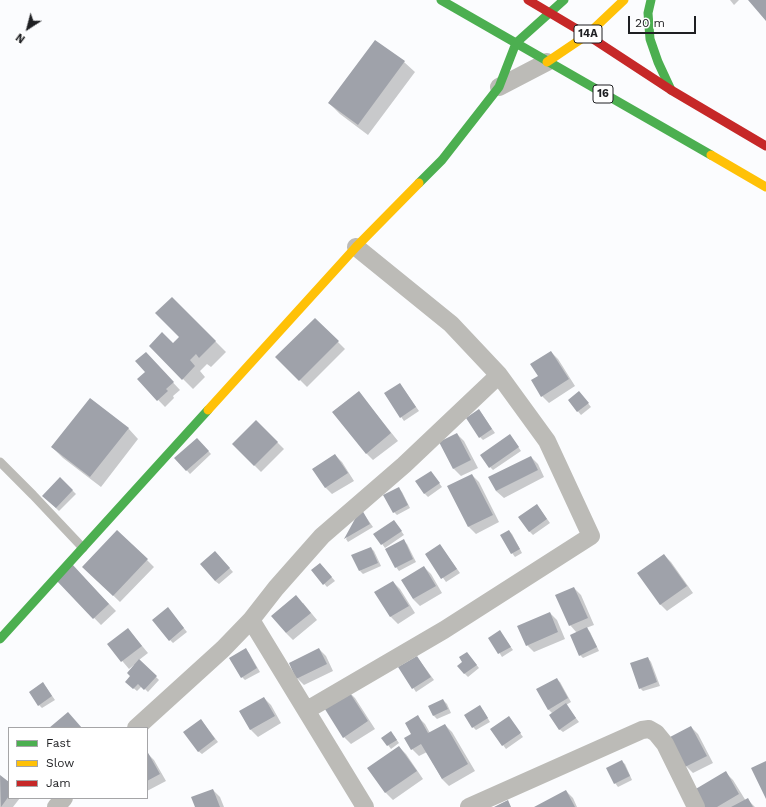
<!DOCTYPE html>
<style>
body{margin:0}
#map{position:relative;width:766px;height:807px;overflow:hidden;background:#fbfcfe;font-family:"Work Sans",sans-serif}
canvas{display:block}
.legend{position:absolute;left:8px;top:727px;width:140px;height:72px;box-sizing:border-box;background:#fff;border:1px solid #a5a5a7;margin:0;padding:5px 7px;list-style:none;font-size:12px;color:#1e1f22}
.legend li{display:flex;align-items:center;gap:8px;height:20px}
.legend b{width:20px;border:1px solid #a5a5a7}
.north{position:absolute;left:8px;top:8px;width:40px;height:40px;-webkit-text-stroke:3px #fff;paint-order:stroke;rotate:216deg;font-size:11px;font-weight:700;line-height:16px;text-align:center;color:#1e1f22}
.north::after{content:'';display:block;margin:auto;width:14px;height:18px;background:#1e1f22;clip-path:polygon(50% 0,100% 100%,50% 72%,0 100%)}
.scale{position:absolute;left:628px;top:16px;width:68px;height:18px;box-sizing:border-box;border:2px solid #1e1f22;border-top:0;padding-left:5px;font-size:12px;line-height:14px;white-space:nowrap;color:#1e1f22;-webkit-text-stroke:3px #fff;paint-order:stroke}
</style>
<div id="map">
<canvas width="766" height="807"></canvas>
<ul class="legend">
<li><b style="height:5px;background:#4caf50"></b>Fast</li>
<li><b style="height:5px;background:#ffc107"></b>Slow</li>
<li><b style="height:5px;background:#c62828"></b>Jam</li>
</ul>
<div class="north">N</div>
<div class="scale">20 m</div>
</div>
<script>
const c = document.querySelector('canvas').getContext('2d');
c.lineJoin = 'round';
function fill(path, color) { c.fillStyle = color; c.fill(path, 'evenodd'); }
const shape = rows => new Path2D(rows.map(r => 'M' + r).join(''));
function trace(path, color, width, dash) { c.strokeStyle = color; c.lineWidth = width; c.lineCap = dash ? 'butt' : 'round'; c.setLineDash(dash || []); c.stroke(path); }
function label(font, color, halo, rows, align = 'center') {
  c.font = font + ' "Work Sans",sans-serif'; c.lineWidth = 4; c.setLineDash([]); c.textBaseline = 'middle'; c.strokeStyle = halo; c.fillStyle = color; for (const [text, x, y, turn = 0] of rows) {
    c.save(); c.translate(x, y); c.rotate((+turn || 0) * Math.PI / 180); c.textAlign = isNaN(turn) ? turn : align; if (halo) c.strokeText(text, 0, 0); c.fillText(text, 0, 0); c.restore();
  }
}
const shadow = shape([
 [730,0,739,0,734,5],
 [404,62,415,72,368,135,340,114,329,103],
 [172,298,226,352,211,367,207,364,200,371,205,377,193,389,150,346,173,344,180,337],
 [315,319,345,349,307,387,277,357],
 [551,352,558,359,575,386,549,403,542,396,532,381,539,376],
 [153,361,180,390,173,396,174,398,165,407,138,379,146,372],
 [400,384,419,411,404,421,385,394],
 [582,396,591,407,581,415,569,401],
 [365,400,398,441,373,460,366,453],
 [482,414,495,433,483,440,480,437],
 [256,421,284,449,261,472,233,444],
 [128,428,138,439,101,487,63,458,52,447],
 [457,434,464,441,478,468,461,476,454,469,441,442],
 [197,439,211,454,190,474,176,458],
 [513,439,521,451,493,470,490,467],
 [335,455,342,462,354,481,332,494,325,487],
 [531,457,538,464,544,477,504,498,496,491],
 [431,472,442,487,428,497,424,493],
 [472,475,479,482,499,522,476,534,469,527,449,486],
 [60,478,76,494,59,511,43,496],
 [398,488,402,492,410,508,397,515,394,512],
 [540,509,550,523,533,535,529,531],
 [361,510,373,527,348,542,346,539],
 [394,521,404,535,385,548,375,534],
 [509,531,512,534,522,553,515,557,512,553],
 [404,541,407,544,416,562,399,571,396,567],
 [440,545,460,573,446,582,426,554],
 [371,548,374,551,381,566,363,574,360,571],
 [218,555,233,572,219,584,215,581],
 [664,555,671,562,693,593,667,611,660,604],
 [147,560,154,567,120,602,91,574],
 [323,567,335,581,327,587,312,570],
 [424,567,431,574,442,593,420,606,413,599],
 [79,573,116,611,101,625,57,580],
 [393,582,400,589,415,613,398,624,391,617,376,592],
 [574,588,581,595,594,625,586,628,590,632,599,651,583,658,580,655,577,633,570,625],
 [303,603,317,620,293,640,286,633],
 [171,612,187,632,173,643,170,640],
 [550,613,557,620,565,639,534,652,527,645],
 [128,629,148,653,139,660,159,680,148,692,142,686,137,691,126,682,132,676,134,666,134,665,129,669,108,644],
 [500,632,513,650,502,657,490,638],
 [245,649,249,653,260,672,245,680,242,677],
 [319,649,326,656,333,671,304,685,297,678,290,663],
 [467,653,479,668,468,677,464,673],
 [417,657,434,680,416,692,400,668],
 [648,658,651,662,660,686,643,691,640,688],
 [556,679,560,682,571,702,566,705,579,722,563,732,559,729,553,714,548,709],
 [46,687,55,700,42,708,39,705],
 [348,691,355,698,375,729,351,744,344,737],
 [264,698,271,705,281,723,258,737,251,730,240,712],
 [443,700,447,704,451,713,437,719,434,716,430,707],
 [483,710,490,722,476,730,473,727],
 [418,717,425,724,430,733,445,725,452,732,475,771,449,786,442,779,427,752,419,756,412,749,413,735],
 [509,718,523,737,506,749,503,745],
 [201,720,218,742,202,754,198,751],
 [691,727,698,734,713,763,693,773,686,766],
 [394,736,399,743,391,749,388,745],
 [399,747,406,754,423,779,393,800,386,793,368,768],
 [147,753,154,760,166,781,147,791],
 [621,761,625,764,632,780,618,787,615,783],
 [726,773,733,780,746,801,748,800,755,807,705,807],
 [0,777,9,784,9,798,20,798,13,807,0,807],
 [213,790,220,797,224,807,196,807],
 [566,791,573,798,577,807,536,807]
]);
const building = shape([
 [748,0,766,0,766,21],
 [375,40,405,61,358,125,328,103],
 [172,297,216,341,199,358,196,354,190,360,195,366,182,380,149,346,162,332,173,343,179,337,155,313],
 [315,318,339,341,299,381,275,357],
 [551,351,569,379,541,397,531,380,538,376,530,364],
 [146,352,174,382,166,389,168,391,157,401,137,379,145,372,135,361],
 [400,383,416,407,400,418,384,393],
 [359,391,391,433,366,454,332,412],
 [579,391,589,403,577,412,568,400],
 [90,398,129,428,90,477,51,447],
 [479,409,492,429,479,438,466,418],
 [256,420,278,442,254,466,232,444],
 [457,433,471,460,453,469,439,442],
 [510,434,519,447,489,468,480,455],
 [197,438,209,451,186,471,174,458],
 [335,454,348,473,325,488,312,469],
 [531,456,538,470,496,491,488,477],
 [431,471,440,483,424,494,415,481],
 [472,474,493,515,468,527,447,486],
 [60,477,73,490,56,508,42,496],
 [399,487,408,505,393,513,383,495],
 [537,504,547,519,529,532,518,517],
 [361,508,370,524,344,539],
 [394,520,402,531,381,545,373,534],
 [117,530,148,559,113,596,82,567],
 [509,530,520,549,511,554,500,535],
 [404,539,413,559,395,568,385,549],
 [440,544,457,569,441,579,425,554],
 [371,547,378,563,359,571,351,555],
 [215,551,230,568,215,581,200,564],
 [664,554,687,586,660,605,637,573],
 [320,563,332,577,323,585,311,570],
 [72,564,109,604,93,619,56,580],
 [424,566,436,586,413,599,401,580],
 [393,581,409,606,390,617,374,592],
 [574,587,588,618,569,626,555,595],
 [296,595,311,613,286,633,271,616],
 [168,607,184,628,169,641,152,620],
 [550,612,558,632,526,646,517,626],
 [587,627,597,647,579,656,570,635],
 [128,628,142,646,121,662,107,644],
 [500,630,511,647,498,654,488,638],
 [246,648,257,668,241,678,229,658],
 [319,648,327,664,296,679,289,663],
 [467,652,477,665,464,674,457,666,462,662,459,657],
 [417,656,431,677,412,689,398,667],
 [648,657,657,682,639,689,630,663],
 [139,659,157,676,144,690,138,684,133,689,125,682,130,676,127,673],
 [557,678,568,698,548,710,536,689],
 [43,682,52,696,38,706,29,692],
 [348,690,368,721,343,738,323,706],
 [264,697,275,716,250,730,239,711],
 [443,699,448,709,433,716,428,706],
 [566,703,576,718,559,730,549,715],
 [480,705,488,718,472,728,464,715],
 [68,712,82,728,49,728],
 [418,715,428,733,445,724,468,764,442,779,421,744,411,750,404,738,411,734,405,723],
 [509,716,521,733,502,746,490,729],
 [201,719,215,739,198,752,183,732],
 [691,726,707,756,685,767,670,737],
 [391,731,397,740,387,746,381,738],
 [399,746,417,771,385,793,367,768],
 [147,751,160,774,147,781],
 [622,760,630,776,614,784,606,768],
 [766,761,766,799,751,768],
 [726,771,739,794,717,807,703,807,694,790],
 [0,775,9,782,9,796,1,807],
 [213,789,220,807,195,807,191,797],
 [566,790,575,807,534,807],
 [748,798,753,807,731,807],
 [508,800,511,807,494,807]
]);
const lane = shape([
 [0,462,33,495,83,548]
]);
const street = shape([
 [499,87,547,62],
 [251,620,365,807],
 [307,710,444,630,591,536,547,441,499,375,451,324,356,247],
 [136,728,223,649,251,620,276,588,322,536,404,465,499,375],
 [56,807,64,798],
 [469,807,642,730,649,729,656,733,665,744,696,807]
]);
const fast = shape([
 [441,0,711,155],
 [651,0,648,13,650,39,658,62,671,90],
 [516,43,564,0],
 [419,183,442,160,499,87,516,43],
 [0,639,208,410]
]);
const slow = shape([
 [547,62,587,35,624,0],
 [711,155,766,187],
 [208,410,356,247,419,183]
]);
const jam = shape([
 [528,0,587,35,671,90,766,146]
]);
const shields = [
 [588,34,28],
 [603,94,20]
];
const shieldNames = [
 ["14A",588,34],
 ["16",603,94]
];
fill(shadow, '#0003');
fill(building, '#9fa2aa');
trace(lane, '#bcbbb7', 9);
trace(street, '#bcbbb7', 18);
trace(fast, '#4caf50', 9);
trace(slow, '#ffc107', 9);
trace(jam, '#c62828', 9);
for (const [x, y, w] of shields) { const box = new Path2D(); box.roundRect(x - w / 2, y - 9, w, 18, 3); c.fillStyle = '#fff'; c.fill(box); trace(box, '#1e1f22', 1); }
label('bold 11px', '#1e1f22', null, shieldNames);
</script>
